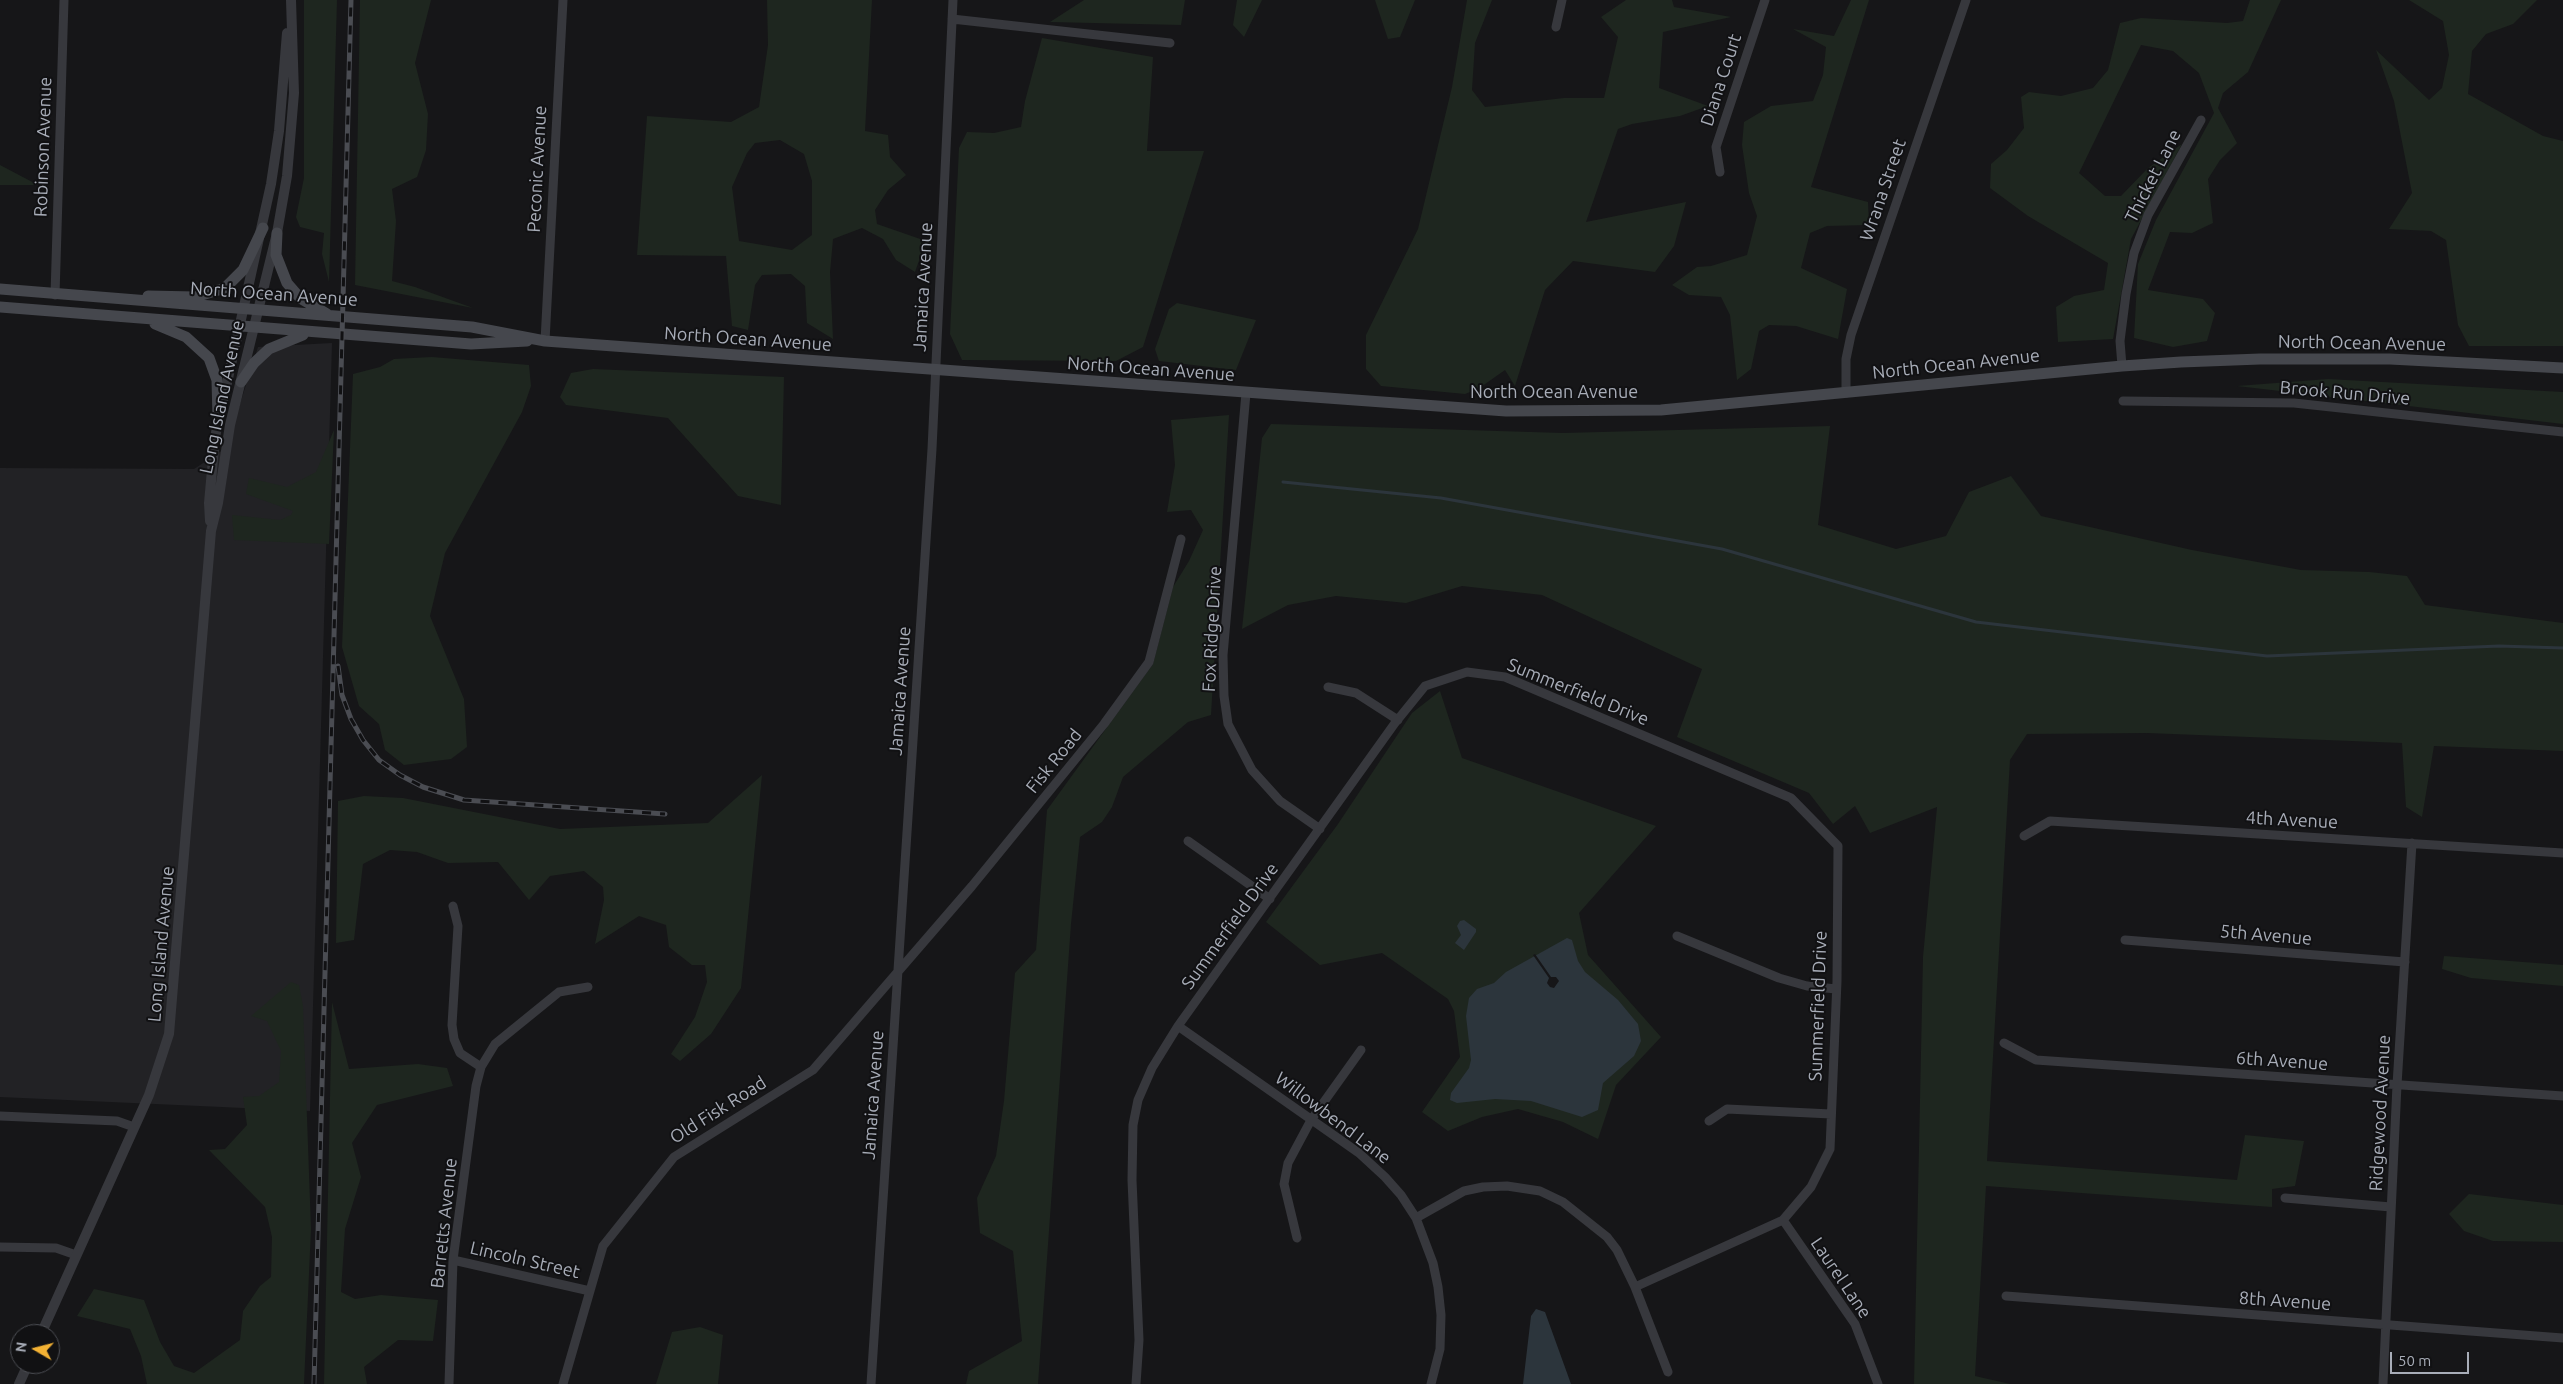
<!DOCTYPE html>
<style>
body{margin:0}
#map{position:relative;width:2563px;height:1384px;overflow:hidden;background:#161618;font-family:Ubuntu,sans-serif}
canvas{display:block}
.north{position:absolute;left:10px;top:1324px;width:50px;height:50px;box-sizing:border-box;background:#111113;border:1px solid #4d4f55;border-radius:50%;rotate:278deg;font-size:14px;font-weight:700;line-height:20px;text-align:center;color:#a8adb8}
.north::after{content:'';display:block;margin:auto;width:18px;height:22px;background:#f2b134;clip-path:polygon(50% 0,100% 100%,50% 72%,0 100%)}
.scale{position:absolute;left:2390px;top:1352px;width:79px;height:22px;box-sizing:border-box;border:2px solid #a8adb8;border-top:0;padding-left:6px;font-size:15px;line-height:18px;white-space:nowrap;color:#a8adb8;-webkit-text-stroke:4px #111113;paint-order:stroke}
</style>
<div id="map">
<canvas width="2563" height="1384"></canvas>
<div class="north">N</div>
<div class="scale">50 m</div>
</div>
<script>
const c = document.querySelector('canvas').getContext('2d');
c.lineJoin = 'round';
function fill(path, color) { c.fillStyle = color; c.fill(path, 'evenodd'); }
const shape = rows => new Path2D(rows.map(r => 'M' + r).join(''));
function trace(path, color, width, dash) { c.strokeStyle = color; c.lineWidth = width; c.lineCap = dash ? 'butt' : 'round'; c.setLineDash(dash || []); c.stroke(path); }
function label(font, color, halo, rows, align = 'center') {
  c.font = font + ' Ubuntu,sans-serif'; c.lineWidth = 4; c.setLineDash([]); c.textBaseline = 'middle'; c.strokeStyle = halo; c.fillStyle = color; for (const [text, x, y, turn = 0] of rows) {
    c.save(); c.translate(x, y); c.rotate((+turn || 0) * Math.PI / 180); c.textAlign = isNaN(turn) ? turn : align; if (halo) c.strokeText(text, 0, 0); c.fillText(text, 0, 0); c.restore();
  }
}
const built = shape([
 [332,343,310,1111,0,1097,0,468,194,469,226,448,258,347]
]);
const green = shape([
 [304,0,337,0,329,282,322,254,324,233,300,227,296,217,304,178],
 [360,0,431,0,415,63,428,114,426,150,417,177,392,189,396,221,392,281,415,287,473,308,355,285],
 [767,0,872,0,865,131,888,135,890,157,906,175,888,190,875,210,877,224,926,241,915,272,896,260,883,239,862,228,833,239,830,272,833,339,807,323,805,286,791,274,762,275,755,285,748,330,732,326,726,256,637,255,647,116,731,122,759,107,768,45],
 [780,140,804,154,812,181,812,235,792,250,739,241,732,187,747,153,755,143],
 [1084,0,1185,0,1181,25,1050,22],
 [1237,0,1262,0,1244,37,1233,25],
 [1375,0,1415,0,1400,37,1388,39],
 [1467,0,1492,0,1475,43,1472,90,1485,107,1564,98,1604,98,1618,37,1601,17,1626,0,1672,0,1674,7,1731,17,1663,32,1659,88,1708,106,1680,116,1632,124,1618,129,1586,222,1686,202,1674,246,1655,272,1573,261,1545,290,1515,386,1505,370,1478,389,1465,394,1381,386,1366,369,1366,335,1418,229,1452,87],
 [1851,0,1869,0,1811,187,1868,202,1869,225,1827,226,1810,233,1801,268,1847,289,1838,339,1796,326,1769,325,1759,331,1751,369,1737,380,1730,315,1721,297,1689,295,1672,285,1697,267,1711,266,1747,255,1757,216,1749,193,1742,145,1744,122,1771,106,1813,101,1823,75,1826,47,1793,29,1834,36],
 [2250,0,2281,0,2248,72,2223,93,2218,108,2237,143,2220,160,2208,179,2213,223,2192,233,2170,232,2148,290,2203,299,2215,313,2207,341,2173,347,2134,338,2138,264,2156,220,2214,113,2199,73,2173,51,2141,45,2079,173,2105,196,2121,196,2148,168,2182,144,2131,239,2113,339,2058,342,2056,307,2074,296,2104,290,2108,263,2028,216,1990,188,1991,164,2007,150,2024,128,2021,97,2029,92,2061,96,2093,88,2108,70,2120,23,2141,18,2227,23,2243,21],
 [2409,0,2537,0,2513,24,2486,34,2472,51,2468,94,2543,136,2563,141,2563,346,2469,346,2458,325,2446,240,2431,231,2389,229,2412,193,2394,101,2376,50,2429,100,2442,88,2449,55,2443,21],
 [1042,38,1153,57,1147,151,1204,151,1143,347,1116,361,962,360,950,334,959,148,967,132,994,133,1021,127,1025,101],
 [0,165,38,185,0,185],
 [1177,303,1256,320,1236,370,1159,361,1155,349,1169,309],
 [432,357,529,365,531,386,522,412,445,553,430,616,464,699,467,747,451,759,404,765,385,750,379,724,359,706,342,647,353,374,380,367,394,359],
 [593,369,784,377,781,505,738,496,668,418,566,405,560,397,571,373],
 [2328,379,2563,392,2563,424,2237,386],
 [1229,415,1211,715,1188,722,1123,777,1112,807,1102,822,1080,837,1071,924,1038,1384,966,1384,969,1371,1022,1341,1013,1251,980,1233,977,1198,996,1156,1004,1101,1015,973,1036,950,1047,810,1153,664,1173,587,1189,561,1203,530,1191,510,1167,512,1175,465,1171,420],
 [1271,424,1563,433,1830,426,1818,525,1896,549,1946,536,1969,492,2011,476,2041,516,2192,550,2301,570,2369,572,2407,576,2425,605,2563,623,2563,751,2434,746,2422,817,2406,807,2402,743,2147,733,2027,734,2010,760,1987,1161,2237,1180,2245,1135,2304,1141,2295,1186,2272,1189,2272,1207,1986,1186,1975,1376,2010,1384,1914,1384,1923,957,1937,807,1870,833,1855,806,1833,824,1809,793,1677,737,1702,669,1542,595,1462,586,1406,603,1336,596,1288,605,1242,629,1262,438],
 [334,430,329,544,234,540,232,515,280,520,291,515,293,511,246,494,249,478,287,487,316,472],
 [1440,691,1462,758,1656,826,1579,913,1588,955,1661,1037,1616,1085,1598,1139,1563,1122,1518,1109,1482,1117,1448,1131,1422,1112,1460,1057,1454,1011,1448,999,1382,953,1320,965,1266,922,1338,824,1412,713],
 [762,775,741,988,711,1034,680,1061,671,1054,695,1017,707,982,705,965,692,965,669,947,666,925,639,916,595,944,604,900,603,887,584,871,550,876,529,900,498,862,448,863,417,852,390,850,363,864,354,940,336,943,338,801,364,796,403,798,560,829,708,823],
 [2444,956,2563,965,2563,986,2471,978,2442,969],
 [291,982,299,985,303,1006,311,1229,304,1384,147,1384,141,1356,130,1329,77,1316,94,1289,144,1300,160,1342,174,1366,194,1373,240,1340,243,1311,260,1286,271,1277,272,1237,265,1207,209,1150,225,1149,247,1125,243,1097,259,1096,279,1082,281,1051,267,1021,251,1016],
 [332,1002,349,1069,418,1064,447,1068,453,1086,377,1105,352,1143,361,1177,345,1229,341,1292,355,1299,381,1295,438,1300,433,1341,398,1340,364,1367,367,1384,324,1384],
 [2469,1194,2563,1205,2563,1242,2493,1241,2464,1231,2449,1214],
 [700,1327,723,1335,718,1384,656,1384,672,1332]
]);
const water = shape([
 [1464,920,1476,929,1476,932,1464,950,1455,943,1461,935,1457,926,1460,921],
 [1567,938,1572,940,1578,961,1585,972,1618,1000,1638,1024,1641,1041,1634,1056,1603,1083,1598,1110,1582,1117,1531,1101,1495,1099,1457,1103,1450,1100,1451,1093,1469,1068,1471,1060,1466,1016,1469,998,1477,989,1494,983,1506,972],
 [1536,1309,1545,1312,1571,1384,1523,1384,1531,1316]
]);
const pier = shape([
 [1535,954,1551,977,1556,977,1559,981,1554,988,1550,987,1547,983,1549,978,1533,955]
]);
const stream = shape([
 [1283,482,1441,498,1722,549,1976,622,2267,656,2499,646,2563,648]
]);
const minor = shape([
 [952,19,1170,43],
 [1556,27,1562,0],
 [1720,172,1716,147,1765,0],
 [55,295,64,0],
 [545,341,563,0],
 [2122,366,2120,341,2126,294,2134,253,2148,215,2201,120],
 [1246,393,1223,655,1224,696,1228,724,1252,770,1280,801,1320,829],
 [1846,393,1846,359,1851,335,1966,0],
 [2123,401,2294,403,2563,432],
 [1328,687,1356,693,1398,720],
 [2024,836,2050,821,2563,853],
 [1188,841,1270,899],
 [453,906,458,926,452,1025,454,1039,460,1053,481,1067],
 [1677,936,1779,978,1807,986,1836,989],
 [2125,940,2405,962],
 [1178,1026,1359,1153,1385,1177,1401,1195,1416,1218,1433,1263,1438,1287,1441,1315,1440,1349,1431,1384],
 [2004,1043,2036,1060,2563,1096],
 [0,1116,117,1121,134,1127],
 [1709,1121,1727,1109,1831,1114],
 [2285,1198,2391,1207],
 [1416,1218,1464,1191,1483,1187,1507,1186,1540,1191,1563,1202,1607,1237,1617,1250,1635,1287,1668,1372],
 [1783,1220,1855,1324,1878,1384],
 [1297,1238,1284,1184,1288,1163,1311,1120,1361,1050],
 [0,1247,56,1248,76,1255],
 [453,1260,590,1291],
 [2006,1296,2563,1338],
 [449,1384,453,1260,476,1086,481,1067,495,1044,559,992,588,987],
 [563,1384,603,1246,674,1157,813,1070,972,886,1104,724,1149,662,1181,539],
 [871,1384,932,449,953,0],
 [1136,1384,1139,1340,1132,1180,1133,1125,1138,1100,1152,1068,1178,1026,1395,723,1425,686,1467,672,1505,677,1791,798,1838,846,1837,981,1830,1149,1811,1187,1783,1220,1635,1287],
 [2383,1384,2397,1085,2412,843]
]);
const tertiary = shape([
 [210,521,209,503,215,437,271,184,279,131,287,33],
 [41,1334,149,1095,169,1034,211,531,218,503,230,425,277,233,287,176,294,93,291,0],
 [19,1384,28,1364]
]);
const secondary = shape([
 [277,233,276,255,287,283,300,298,327,314],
 [0,289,472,327,545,341,1506,411,1661,410,2122,366,2181,362,2260,359,2390,359,2563,368],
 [148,296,195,297,225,288,243,270,263,228],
 [0,307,471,344,527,341],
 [155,324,186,337,209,358,217,380,218,418],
 [241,382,254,363,269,349,303,335]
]);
const rail = shape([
 [338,666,342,695,351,719,363,740,379,760,400,775,423,787,464,800,665,814],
 [314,1384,351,0]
]);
const streetNames = [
 ["Diana Court",1721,80,-72],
 ["Robinson Avenue",43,147,-88],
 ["Peconic Avenue",537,169,-87],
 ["Thicket Lane",2153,176,-63],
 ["Wrana Street",1883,190,-71],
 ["Jamaica Avenue",923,287,-87],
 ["North Ocean Avenue",274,294,4],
 ["North Ocean Avenue",748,339,4],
 ["North Ocean Avenue",2362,343,1],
 ["North Ocean Avenue",1956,364,-6],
 ["North Ocean Avenue",1151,369,4],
 ["North Ocean Avenue",1554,392],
 ["Brook Run Drive",2345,393,5],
 ["Long Island Avenue",222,397,-78],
 ["Fox Ridge Drive",1212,629,-87],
 ["Jamaica Avenue",900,691,-86],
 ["Summerfield Drive",1578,692,22],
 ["Fisk Road",1054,761,-51],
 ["4th Avenue",2292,820,3],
 ["Summerfield Drive",1230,926,-54],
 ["5th Avenue",2266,935,5],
 ["Long Island Avenue",161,944,-85],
 ["Summerfield Drive",1818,1006,-88],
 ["6th Avenue",2282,1061,4],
 ["Jamaica Avenue",873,1095,-86],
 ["Old Fisk Road",718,1110,-32],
 ["Ridgewood Avenue",2380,1113,-87],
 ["Willowbend Lane",1333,1118,37],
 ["Barretts Avenue",444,1223,-84],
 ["Lincoln Street",525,1260,13],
 ["Laurel Lane",1841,1278,56],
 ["8th Avenue",2285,1301,4]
];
fill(built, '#222225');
fill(green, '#1e261f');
fill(water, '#2c353c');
fill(pier, '#161618');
trace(stream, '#2c353c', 3);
trace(minor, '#37383d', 9);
trace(tertiary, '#37383d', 10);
trace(secondary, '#45474d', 11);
trace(rail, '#4a4c52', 5);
trace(rail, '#111113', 3, [9]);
label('18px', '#a8adb8', '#111113', streetNames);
</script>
